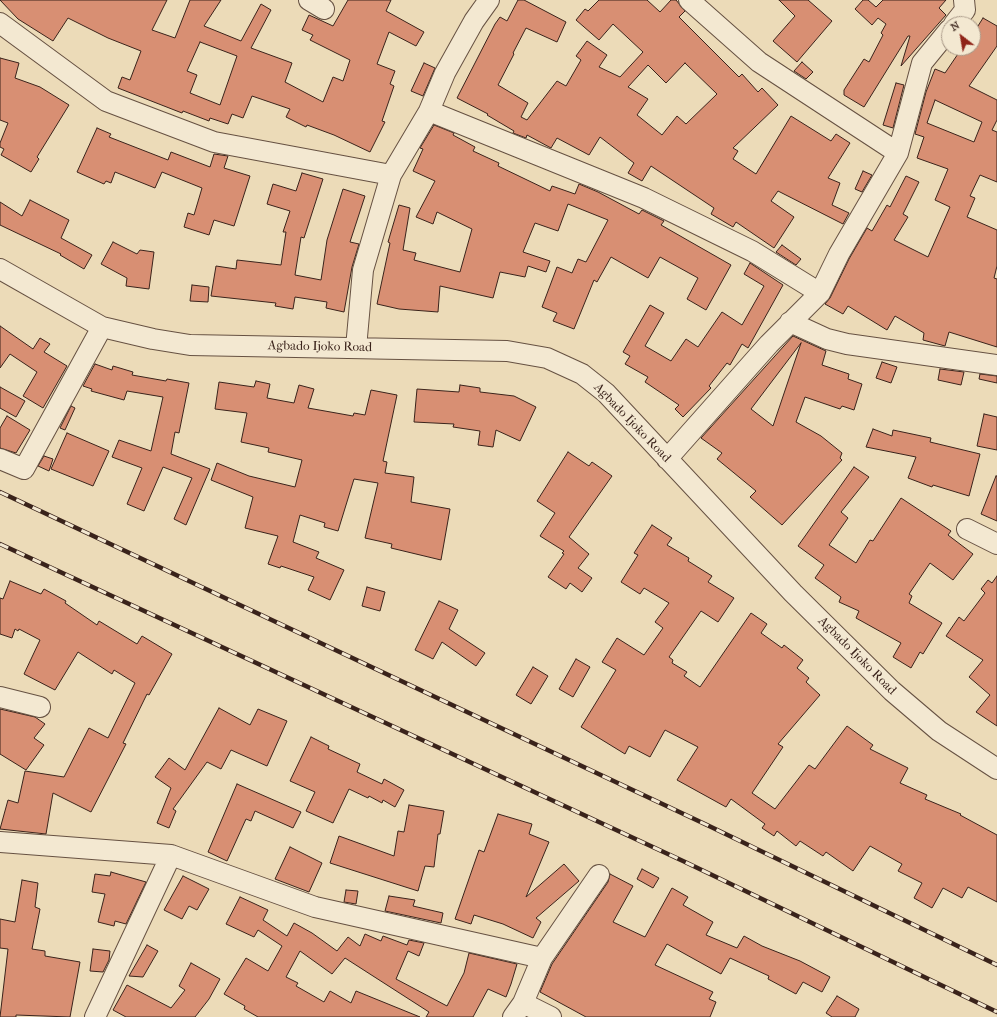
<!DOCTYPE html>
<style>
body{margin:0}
#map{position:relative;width:997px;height:1017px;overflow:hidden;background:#ecdbb8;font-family:"IM FELL French Canon",serif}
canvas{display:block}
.north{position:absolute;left:941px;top:16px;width:40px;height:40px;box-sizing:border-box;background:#f3e8d1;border:1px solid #a99988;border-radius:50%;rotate:329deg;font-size:11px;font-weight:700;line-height:16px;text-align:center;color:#3a231b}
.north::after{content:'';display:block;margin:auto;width:14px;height:18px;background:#8f2418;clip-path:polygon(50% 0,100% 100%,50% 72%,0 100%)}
</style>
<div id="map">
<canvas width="997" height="1017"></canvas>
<div class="north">N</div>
</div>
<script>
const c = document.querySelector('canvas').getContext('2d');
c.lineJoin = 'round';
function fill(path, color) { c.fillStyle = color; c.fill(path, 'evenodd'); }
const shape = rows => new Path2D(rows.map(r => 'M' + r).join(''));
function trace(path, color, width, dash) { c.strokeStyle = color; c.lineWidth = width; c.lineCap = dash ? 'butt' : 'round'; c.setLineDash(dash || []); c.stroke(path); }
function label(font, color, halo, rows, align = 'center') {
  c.font = font + ' "IM FELL French Canon",serif'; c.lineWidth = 4; c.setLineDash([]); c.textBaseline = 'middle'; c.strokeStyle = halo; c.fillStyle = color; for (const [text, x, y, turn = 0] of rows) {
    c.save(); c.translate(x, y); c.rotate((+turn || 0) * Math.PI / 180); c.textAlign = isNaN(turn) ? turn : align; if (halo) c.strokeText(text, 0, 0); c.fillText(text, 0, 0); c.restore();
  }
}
const building = shape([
 [0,0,167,0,152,30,175,38,190,0,221,0,204,26,241,41,261,4,271,10,251,48,292,63,285,82,323,102,333,77,343,81,350,60,310,40,313,35,302,30,309,15,333,26,348,0,391,0,386,11,424,32,416,46,389,32,377,64,395,71,390,84,394,86,382,121,385,122,370,152,334,135,307,125,306,127,286,117,290,109,252,96,243,118,232,114,228,124,210,118,209,121,183,111,182,113,118,88,122,77,130,80,141,51,108,38,68,18,53,41,18,19,0,0],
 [200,42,237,56,220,105,190,93,197,75,187,71,200,42],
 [518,0,524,0,566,22,557,42,526,28,513,53,514,54,498,85,528,103,521,117,527,120,557,81,566,86,581,60,576,56,587,41,607,55,599,67,620,77,643,52,613,24,599,40,576,20,585,9,588,11,599,0,647,0,660,12,671,0,676,0,685,11,679,17,739,77,742,74,758,92,762,88,778,105,733,148,738,151,733,159,756,174,791,116,831,141,836,134,850,143,828,178,840,183,832,205,849,213,843,224,778,191,771,201,794,217,774,248,736,222,733,227,711,214,714,208,651,166,642,181,628,173,634,163,600,137,589,155,557,138,551,148,527,135,526,138,513,133,514,131,487,115,488,114,457,98,495,24,500,17,507,21,518,0],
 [685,63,717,94,686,124,677,116,662,135,637,115,648,99,628,87,648,65,666,83,685,63],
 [779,0,808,0,832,21,797,62,773,41,795,16,779,0],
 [863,0,868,0,876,7,883,0,946,0,939,8,946,15,901,66,910,36,908,36,864,107,844,95,844,90,864,59,869,62,883,35,881,33,886,24,878,18,872,25,855,9,863,0],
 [983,18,997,26,997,46,969,86,997,100,997,120,992,130,997,132,997,182,980,175,970,196,975,198,967,217,997,230,997,266,994,278,997,279,997,347,949,332,945,346,923,340,924,333,895,316,887,330,848,306,843,314,825,304,830,298,849,259,867,228,872,231,887,205,890,207,906,176,919,182,903,214,908,217,894,240,928,257,950,207,935,200,948,169,917,158,924,137,915,134,926,92,935,69,945,73,962,48,973,48,973,34,983,18],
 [935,100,982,122,974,142,927,123,935,100],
 [0,58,19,63,15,78,40,87,69,105,37,157,39,159,31,172,1,155,4,149,0,147,0,143,8,123,0,120,0,58],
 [802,62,813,72,806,79,794,71,802,62],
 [424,63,435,68,423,96,411,91,424,63],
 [896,83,904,85,893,128,883,125,896,83],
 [434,125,454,133,453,135,475,147,473,151,499,163,498,166,550,191,552,186,575,194,579,184,598,192,639,214,642,210,664,221,661,225,731,265,706,310,687,299,698,278,660,257,648,278,611,257,597,282,594,280,574,329,553,321,557,313,542,307,557,267,572,273,578,259,586,262,608,220,568,204,558,231,535,223,523,252,550,261,546,272,528,266,525,277,500,272,493,298,440,286,438,312,399,309,377,304,390,243,388,242,399,205,410,208,403,250,416,253,414,260,460,272,472,229,437,212,433,224,416,217,435,181,413,171,423,149,420,148,434,125],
 [97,128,111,134,109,137,168,160,171,152,210,167,214,154,228,156,224,168,250,176,234,226,214,220,209,235,184,227,188,213,194,215,202,188,162,172,155,188,115,172,111,183,106,181,104,184,77,172,97,128],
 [863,171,872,175,862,192,855,189,863,171],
 [302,173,323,179,304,238,301,237,295,275,321,280,327,240,343,189,365,196,350,242,359,244,352,267,344,312,326,308,327,302,295,297,293,309,275,306,276,303,211,296,216,266,236,269,237,260,281,265,286,232,283,232,290,211,267,204,273,184,296,191,302,173],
 [30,200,69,220,61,238,92,255,84,269,60,255,61,254,0,225,0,202,22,216,30,200],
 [113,242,137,254,140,250,154,252,149,289,126,286,127,278,101,264,113,242],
 [782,245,801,259,796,265,776,252,782,245],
 [750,263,783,285,748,348,742,344,730,365,727,363,709,386,711,388,683,417,675,409,679,405,645,382,648,377,625,364,630,356,623,352,650,305,664,313,645,346,671,361,686,339,698,347,722,312,742,325,764,286,744,274,750,263],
 [192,285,209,287,208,302,190,301,192,285],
 [0,326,33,349,40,338,50,344,44,352,67,366,43,408,23,396,37,372,10,354,0,368,0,326],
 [793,336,826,351,822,365,849,374,848,379,862,384,854,410,842,406,840,409,805,397,796,422,821,436,842,453,840,458,842,460,782,525,750,497,756,491,717,459,722,453,701,438,793,336],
 [801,343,773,426,751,409,801,343],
 [882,362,897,367,891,383,876,378,882,362],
 [95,364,112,370,113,366,133,372,132,375,166,381,167,379,189,383,179,433,175,432,171,454,210,469,186,525,174,519,192,478,163,467,144,511,127,504,142,468,112,457,119,440,151,451,163,397,127,391,124,400,91,391,92,389,83,386,95,364],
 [940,369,964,372,961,385,938,380,940,369],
 [980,374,997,376,997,383,979,379,980,374],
 [256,381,270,384,267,398,294,403,299,385,314,389,308,408,353,416,354,413,365,415,371,390,397,395,383,461,387,462,385,473,414,477,411,502,450,509,441,560,391,548,392,544,365,538,378,483,354,479,338,531,324,527,325,523,300,515,293,542,319,552,316,558,344,570,330,600,308,590,314,577,281,566,280,568,268,564,278,536,245,528,253,497,211,480,217,463,249,476,295,487,302,460,268,452,269,448,241,442,247,413,215,409,219,382,254,387,256,381],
 [460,385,480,388,480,392,514,396,536,407,520,441,496,430,493,447,478,445,480,431,453,427,454,424,414,422,417,389,459,392,460,385],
 [0,387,25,401,16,417,0,408,0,387],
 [71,406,75,408,65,430,60,428,71,406],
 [984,414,997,417,997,450,977,446,984,414],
 [7,416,30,430,16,453,0,448,0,428,7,416],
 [873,429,892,436,893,430,931,438,930,442,980,454,969,496,933,485,932,487,908,478,916,457,866,447,873,429],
 [67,433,109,451,93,486,51,469,67,433],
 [568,452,589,466,592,462,612,476,569,537,589,554,578,568,592,578,582,592,570,583,566,589,548,577,564,554,562,553,564,551,540,536,555,513,537,501,568,452],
 [44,456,53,459,49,471,38,466,44,456],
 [854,467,869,477,841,512,848,518,829,545,856,563,870,540,873,541,901,498,951,531,948,535,973,554,953,580,930,563,909,594,912,596,909,603,942,623,923,654,920,652,911,668,893,657,901,643,856,618,859,611,839,602,841,597,815,578,824,565,798,546,854,467],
 [996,476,997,476,997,521,981,514,996,476],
 [652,525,672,538,667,545,689,558,688,561,712,576,708,582,734,598,718,622,701,611,669,657,673,660,672,663,687,672,684,676,700,687,751,613,767,624,761,633,782,648,784,645,803,660,797,668,809,678,806,682,820,695,778,744,783,747,752,793,775,809,809,765,815,769,847,726,873,745,870,749,908,768,900,783,927,795,925,799,961,814,960,815,997,835,997,902,968,887,962,898,943,888,932,908,914,898,922,883,898,871,902,864,870,846,853,871,826,852,823,856,800,841,796,846,777,831,774,836,762,828,765,824,731,799,726,807,677,780,698,747,665,730,650,757,629,746,625,754,581,727,616,670,602,662,617,638,644,655,663,628,655,622,669,603,644,588,640,594,621,582,638,555,634,553,652,525],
 [997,576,997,726,976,712,990,695,969,677,983,660,946,636,959,617,964,621,985,593,981,589,988,580,992,583,997,576],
 [10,581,41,594,44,589,66,601,65,603,97,625,99,621,137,644,142,636,172,654,149,695,147,694,123,743,126,744,91,812,53,793,46,834,0,829,8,800,18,803,25,771,64,777,89,728,108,738,135,683,114,670,112,674,78,652,55,690,24,674,40,640,19,629,18,631,15,629,12,638,0,634,0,598,3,599,10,581],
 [367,587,385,592,380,611,362,606,367,587],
 [439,601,458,610,449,629,485,653,476,666,442,642,433,659,415,650,439,601],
 [576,659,590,667,573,697,559,689,576,659],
 [533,667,548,676,531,704,516,695,533,667],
 [219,708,250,725,258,709,287,721,267,766,231,750,221,769,207,762,173,809,176,811,169,828,157,823,171,788,155,777,169,758,185,770,219,708],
 [0,709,35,717,45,724,34,738,44,745,26,770,0,754,0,709],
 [311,737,329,746,328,749,360,764,357,772,382,784,384,779,404,790,395,807,383,800,382,803,369,796,368,798,349,789,333,823,306,811,315,792,290,781,311,737],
 [237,784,301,812,293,828,255,811,251,821,246,819,227,861,208,852,237,784],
 [409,805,444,811,440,834,438,834,434,867,425,866,418,891,330,863,339,836,394,856,398,831,404,832,409,805],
 [498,814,532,824,529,834,549,842,526,897,564,864,579,881,536,918,541,922,533,938,503,924,474,915,471,924,455,919,479,850,484,852,498,814],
 [290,847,322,863,309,892,275,879,290,847],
 [642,869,659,878,653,888,637,879,642,869],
 [111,872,146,882,126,924,115,921,114,926,98,922,105,894,92,892,95,874,110,876,111,872],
 [610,874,633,886,613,922,645,937,672,888,688,897,683,905,713,922,706,935,737,948,744,936,762,946,800,961,830,977,822,992,803,982,796,994,768,979,769,976,730,958,721,974,667,944,655,965,713,992,709,999,716,1002,710,1017,586,1017,540,992,552,964,608,882,610,874],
 [183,876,209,889,197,910,189,906,182,919,164,910,183,876],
 [22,880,38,883,35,907,40,909,32,949,45,951,45,956,80,962,70,1017,16,1015,16,1017,0,1017,8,949,0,948,0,919,15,922,22,880],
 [346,890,358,891,356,904,344,902,346,890],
 [389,896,415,900,413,906,443,913,441,923,385,911,389,896],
 [240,897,268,910,263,920,287,936,294,923,312,933,337,951,348,937,360,946,365,934,381,941,383,936,407,945,409,940,424,943,419,956,408,951,396,979,447,1006,464,973,469,953,517,964,511,984,506,997,488,989,473,1017,426,1017,429,1012,345,958,332,974,300,951,286,977,298,983,296,986,324,1002,330,991,351,1003,356,991,420,1017,258,1017,244,1009,245,1006,224,994,246,958,268,971,282,946,258,930,254,937,226,924,240,897],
 [147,945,158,951,143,977,129,976,147,945],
 [93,949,110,951,109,960,103,972,90,971,93,949],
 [191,963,220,979,209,999,195,1017,126,1017,113,1010,127,985,171,1008,185,990,179,986,191,963],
 [837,996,859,1009,855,1017,832,1017,826,1013,837,996]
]);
const minor = shape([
 [309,0,324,9],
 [689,0,759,62,898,153],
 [0,23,106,101,214,142,391,175],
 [954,24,965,10,964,0],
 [429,111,644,198,752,251,820,293],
 [0,269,102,327,153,339,190,345,507,351,547,358,582,374,606,393,793,593,892,691,939,731,997,769],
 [790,322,827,339,847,344,997,365],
 [356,348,363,270,391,175,429,111,445,73,474,21,489,0],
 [0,459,24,469,102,327],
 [667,459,769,344,820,293,839,254,898,153,922,63,949,30],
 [967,529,997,544],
 [0,697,40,707],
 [0,842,171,855,315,907,542,958],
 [523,1003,551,1017],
 [95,1017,171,855],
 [513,1017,523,1003,542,958,599,875]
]);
const rail = shape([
 [0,492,707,825,997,965],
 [0,544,683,861,997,1012]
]);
const streetNames = [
 ["Agbado Ijoko Road",320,347,1],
 ["Agbado Ijoko Road",632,423,46],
 ["Agbado Ijoko Road",857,656,45]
];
fill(building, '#d88f73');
trace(building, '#3a231b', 1);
trace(minor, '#665142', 22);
trace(minor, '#f3e8d1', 20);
trace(rail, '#3a231b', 4.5);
trace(rail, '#f3e8d1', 3, [9]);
label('13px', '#3a231b', '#f3e8d1', streetNames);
</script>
